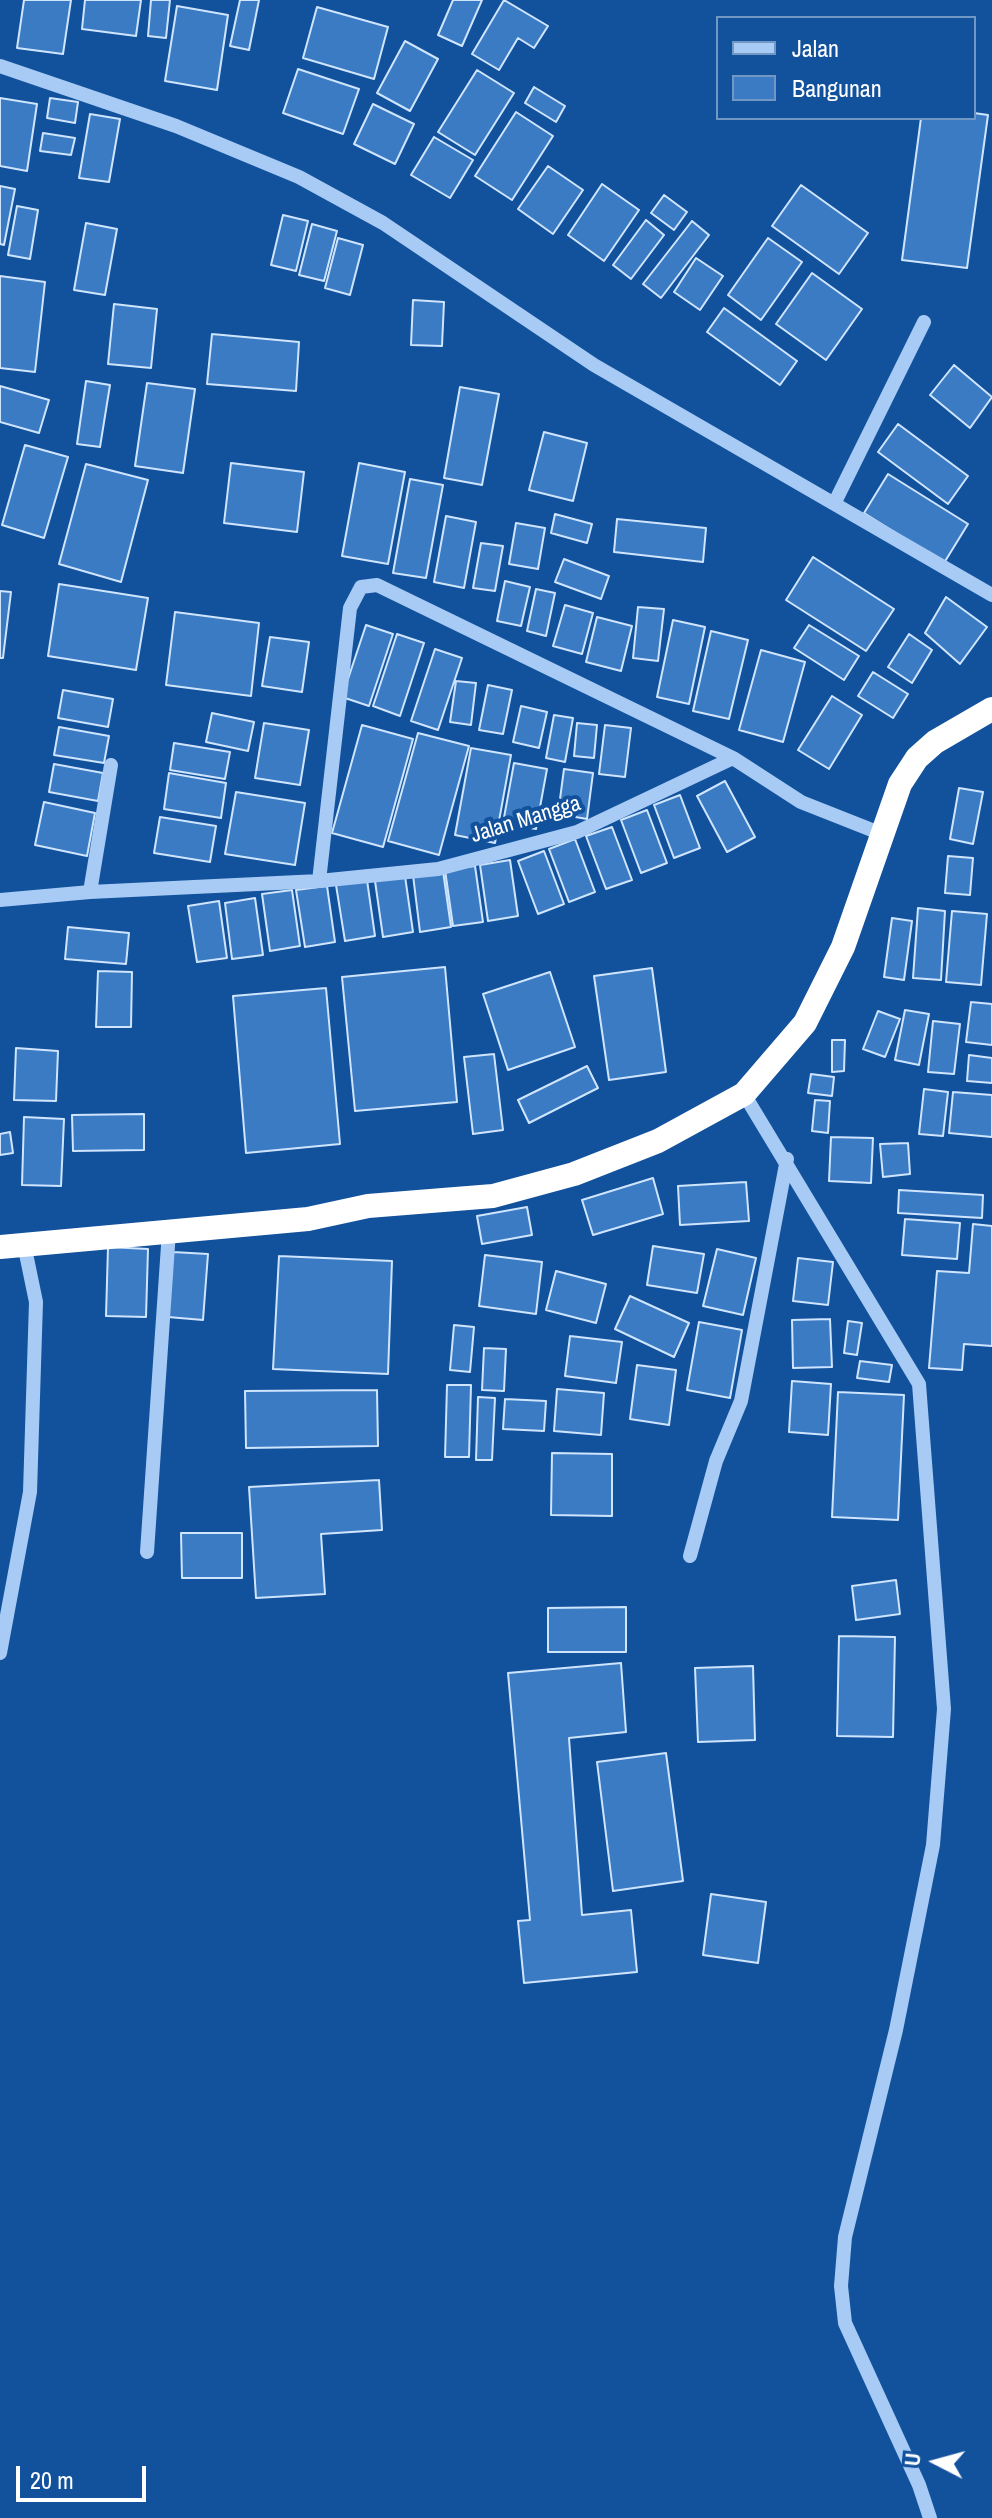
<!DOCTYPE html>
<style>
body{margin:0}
#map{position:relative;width:992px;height:2518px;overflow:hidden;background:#12519c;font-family:"Archivo Narrow",sans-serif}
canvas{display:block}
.legend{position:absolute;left:716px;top:16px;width:260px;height:104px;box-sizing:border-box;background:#12519c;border:2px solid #7197c4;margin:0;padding:10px 14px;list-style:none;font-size:24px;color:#fff}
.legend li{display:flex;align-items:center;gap:16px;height:40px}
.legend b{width:40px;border:2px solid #7197c4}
.north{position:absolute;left:896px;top:2422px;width:80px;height:80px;-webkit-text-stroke:6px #12519c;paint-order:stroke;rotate:276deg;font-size:22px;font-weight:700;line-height:32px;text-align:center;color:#fff}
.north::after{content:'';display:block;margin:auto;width:28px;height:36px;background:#fff;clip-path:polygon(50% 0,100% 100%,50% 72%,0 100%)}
.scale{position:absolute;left:16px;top:2466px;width:130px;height:36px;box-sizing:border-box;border:4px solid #fff;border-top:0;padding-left:10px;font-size:24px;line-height:28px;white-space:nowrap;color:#fff;-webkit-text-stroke:6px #12519c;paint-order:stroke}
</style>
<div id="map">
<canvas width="992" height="2518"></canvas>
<ul class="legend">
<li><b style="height:10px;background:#a7cbf4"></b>Jalan</li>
<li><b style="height:22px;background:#3b7bc3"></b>Bangunan</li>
</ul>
<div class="north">U</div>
<div class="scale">20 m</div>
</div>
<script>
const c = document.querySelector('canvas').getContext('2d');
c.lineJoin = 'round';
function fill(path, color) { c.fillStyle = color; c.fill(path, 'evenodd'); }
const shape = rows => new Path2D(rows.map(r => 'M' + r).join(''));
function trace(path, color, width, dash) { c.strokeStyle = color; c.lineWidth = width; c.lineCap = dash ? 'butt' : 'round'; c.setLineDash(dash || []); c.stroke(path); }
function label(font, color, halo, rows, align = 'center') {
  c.font = font + ' "Archivo Narrow",sans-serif'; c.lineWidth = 8; c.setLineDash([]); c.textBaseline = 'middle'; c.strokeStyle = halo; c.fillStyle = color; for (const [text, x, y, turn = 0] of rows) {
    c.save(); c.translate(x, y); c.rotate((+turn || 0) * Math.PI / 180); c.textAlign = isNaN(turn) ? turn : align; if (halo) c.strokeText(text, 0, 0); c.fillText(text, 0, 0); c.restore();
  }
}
const building = shape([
 [24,0,71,0,63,54,17,48,24,0],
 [85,0,141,0,136,36,82,29,85,0],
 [151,0,170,0,166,38,148,36,151,0],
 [240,0,259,0,249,50,230,46,240,0],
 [453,0,482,0,462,46,438,35,453,0],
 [504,0,548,26,534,48,518,38,499,70,472,54,504,0],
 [177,6,228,15,217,90,165,81,177,6],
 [317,7,388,27,374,79,303,58,317,7],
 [405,41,438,59,410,111,377,93,405,41],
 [298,69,359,89,343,134,283,113,298,69],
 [477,70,514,93,475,155,438,132,477,70],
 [534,87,565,106,556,122,525,103,534,87],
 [0,98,37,104,27,171,0,166,0,98],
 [50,98,78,102,75,123,47,118,50,98],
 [373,104,414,124,395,164,354,144,373,104],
 [516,112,553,136,512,200,475,176,516,112],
 [974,113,988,115,967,268,902,260,921,118,974,118,974,113],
 [90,114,120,119,109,182,79,178,90,114],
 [43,133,75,138,71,155,40,151,43,133],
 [434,137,473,160,450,198,411,175,434,137],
 [548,166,583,190,553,234,518,209,548,166],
 [602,184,639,210,604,261,568,235,602,184],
 [801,185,868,233,839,274,772,226,801,185],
 [0,186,15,189,4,245,0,244,0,186],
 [664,195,687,212,674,230,651,213,664,195],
 [17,206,38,210,30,259,8,255,17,206],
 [283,215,308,221,296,271,271,265,283,215],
 [646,220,664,235,631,279,613,265,646,220],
 [692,221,709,235,661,298,643,284,692,221],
 [86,223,117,229,105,295,74,290,86,223],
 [312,224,337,231,324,281,299,275,312,224],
 [338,238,363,245,350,295,325,288,338,238],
 [768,238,802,262,761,320,728,295,768,238],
 [696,258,723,276,700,310,674,292,696,258],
 [812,273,862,309,826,360,776,324,812,273],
 [0,276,45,282,35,372,0,368,0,276],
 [413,300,444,302,442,346,411,345,413,300],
 [114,304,157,309,151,368,108,364,114,304],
 [724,308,797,361,780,385,707,332,724,308],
 [212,334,299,342,296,391,207,384,212,334],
 [954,365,992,397,970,428,930,395,954,365],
 [86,381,110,385,100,447,77,444,86,381],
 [147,383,195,389,183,473,135,466,147,383],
 [0,386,49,400,39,433,0,422,0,386],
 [460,387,499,394,482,485,444,478,460,387],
 [898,424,968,476,948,504,878,452,898,424],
 [544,432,587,443,573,501,529,490,544,432],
 [25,445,68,457,44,538,2,525,25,445],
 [231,463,304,472,297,532,224,523,231,463],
 [359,463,405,472,388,564,342,556,359,463],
 [86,464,148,480,121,582,59,564,86,464],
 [888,474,968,524,944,563,864,513,888,474],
 [410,479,443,485,426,578,393,573,410,479],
 [555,514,592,524,587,543,551,533,555,514],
 [446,516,476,522,464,588,434,582,446,516],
 [617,519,706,528,703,562,614,552,617,519],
 [516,523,545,528,538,569,509,564,516,523],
 [481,543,503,546,495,591,473,588,481,543],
 [813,557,894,609,866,651,786,600,813,557],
 [564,559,609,576,601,599,555,582,564,559],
 [505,581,530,587,521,626,497,621,505,581],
 [59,584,148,598,136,670,48,656,59,584],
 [536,589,555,593,546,636,527,631,536,589],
 [0,591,11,592,3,658,0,658,0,591],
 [946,597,987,627,960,664,925,633,946,597],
 [565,605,593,613,582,654,553,646,565,605],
 [638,607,664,609,658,661,633,658,638,607],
 [175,612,259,623,251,696,166,685,175,612],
 [597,617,632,626,621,671,586,662,597,617],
 [673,620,705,627,689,704,657,697,673,620],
 [366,625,393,634,369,706,342,697,366,625],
 [809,625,859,656,844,680,794,648,809,625],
 [711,631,748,640,729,719,693,711,711,631],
 [397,634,424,643,400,716,373,706,397,634],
 [909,634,932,650,912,683,888,667,909,634],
 [270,637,309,642,302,692,262,686,270,637],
 [435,649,462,658,438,730,411,721,435,649],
 [761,650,805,662,783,742,739,730,761,650],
 [873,672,908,694,893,718,858,696,873,672],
 [456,681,476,683,471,725,450,722,456,681],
 [488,685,512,690,503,734,479,730,488,685],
 [63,690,113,699,108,727,58,718,63,690],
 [832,696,862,715,829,769,798,750,832,696],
 [521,706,547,712,539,748,513,742,521,706],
 [212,713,254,722,248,751,206,742,212,713],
 [554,715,573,718,565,762,546,758,554,715],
 [264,723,309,730,300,785,255,778,264,723],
 [577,723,597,725,594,758,574,756,577,723],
 [362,725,413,739,383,847,332,833,362,725],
 [605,725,631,728,625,777,599,774,605,725],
 [59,727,109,736,104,763,54,755,59,727],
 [418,733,469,746,439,855,388,841,418,733],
 [174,743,230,752,225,779,170,770,174,743],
 [471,748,511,755,495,843,455,835,471,748],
 [514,763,547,769,536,829,503,823,514,763],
 [54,764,103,773,98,801,49,792,54,764],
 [564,769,593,773,587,819,558,814,564,769],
 [169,773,226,783,221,818,164,809,169,773],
 [725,781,755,837,727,852,697,796,725,781],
 [959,788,983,792,973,844,950,839,959,788],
 [236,792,305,803,295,865,225,854,236,792],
 [680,795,700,848,674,858,654,805,680,795],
 [44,802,95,813,87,856,35,845,44,802],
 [647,810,667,863,641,873,621,820,647,810],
 [160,817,216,826,210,862,154,853,160,817],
 [612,827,632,880,606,889,586,836,612,827],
 [575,839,595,892,569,902,549,849,575,839],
 [544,851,564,904,538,914,518,861,544,851],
 [948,856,973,858,970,895,945,893,948,856],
 [510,860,518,916,488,921,480,865,510,860],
 [475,866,483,922,453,926,445,870,475,866],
 [443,871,451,927,420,932,413,875,443,871],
 [405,876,413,932,383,937,375,881,405,876],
 [367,880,375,936,345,941,336,885,367,880],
 [327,886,335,942,305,947,296,890,327,886],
 [292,890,300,946,270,951,262,894,292,890],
 [255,898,263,955,232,959,225,903,255,898],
 [219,901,227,958,197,962,188,906,219,901],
 [918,908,945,911,941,980,913,978,918,908],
 [952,911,987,914,981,985,946,982,952,911],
 [892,918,912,921,904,980,884,977,892,918],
 [68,927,129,933,126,964,65,959,68,927],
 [445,967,457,1102,355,1111,342,977,445,967],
 [652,968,666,1072,609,1080,594,976,652,968],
 [98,971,132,972,131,1027,96,1027,98,971],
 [550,972,575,1047,508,1070,483,994,550,972],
 [326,988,340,1144,246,1153,233,996,326,988],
 [971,1002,992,1004,992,1045,966,1042,971,1002],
 [905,1010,929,1014,919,1065,895,1060,905,1010],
 [878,1011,900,1019,885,1057,863,1049,878,1011],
 [933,1021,960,1024,954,1074,928,1072,933,1021],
 [832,1040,845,1040,844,1071,832,1072,832,1040],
 [16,1048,58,1051,56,1101,14,1100,16,1048],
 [494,1054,503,1130,473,1134,464,1057,494,1054],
 [969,1055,992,1058,992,1083,967,1081,969,1055],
 [587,1066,598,1088,529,1123,518,1100,587,1066],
 [811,1074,834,1077,832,1096,808,1093,811,1074],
 [924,1089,948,1092,943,1136,919,1134,924,1089],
 [953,1092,992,1095,992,1137,949,1133,953,1092],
 [815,1100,830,1101,828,1133,812,1131,815,1100],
 [144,1114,144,1150,73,1151,72,1115,144,1114],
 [24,1117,64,1119,61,1186,22,1185,24,1117],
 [10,1132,13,1153,0,1155,0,1134,10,1132],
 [831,1137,873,1138,871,1183,829,1181,831,1137],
 [908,1143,910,1174,883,1177,880,1144,908,1143],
 [653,1178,663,1214,593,1235,582,1200,653,1178],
 [746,1182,749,1221,680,1225,678,1186,746,1182],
 [899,1190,983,1195,982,1218,898,1213,899,1190],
 [527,1207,532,1235,482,1244,477,1216,527,1207],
 [905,1219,960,1223,957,1259,902,1255,905,1219],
 [973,1224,992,1226,992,1346,964,1344,962,1370,929,1368,937,1271,969,1273,973,1224],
 [653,1246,704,1254,697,1293,647,1285,653,1246],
 [108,1247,148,1249,146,1317,106,1316,108,1247],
 [717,1249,756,1258,743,1315,703,1306,717,1249],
 [173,1252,208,1254,203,1320,168,1317,173,1252],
 [485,1255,542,1262,536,1314,479,1306,485,1255],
 [279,1256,392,1261,388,1374,273,1369,279,1256],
 [798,1258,833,1262,828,1305,793,1301,798,1258],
 [556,1271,606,1284,596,1323,546,1310,556,1271],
 [630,1296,689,1323,674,1357,615,1329,630,1296],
 [830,1319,832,1367,793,1368,792,1320,830,1319],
 [848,1321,862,1323,857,1355,844,1353,848,1321],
 [699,1322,742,1330,730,1398,687,1390,699,1322],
 [454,1325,474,1327,470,1372,450,1370,454,1325],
 [570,1336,622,1342,616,1383,565,1376,570,1336],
 [484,1348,506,1349,504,1391,482,1390,484,1348],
 [860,1361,892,1365,889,1382,857,1378,860,1361],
 [637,1365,676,1370,669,1425,630,1419,637,1365],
 [792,1381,831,1384,828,1435,789,1432,792,1381],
 [447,1385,471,1385,469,1457,445,1457,447,1385],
 [557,1389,604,1393,601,1435,554,1431,557,1389],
 [377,1390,378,1446,246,1448,245,1391,377,1390],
 [838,1392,904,1395,898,1520,832,1517,838,1392],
 [478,1397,495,1398,492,1460,476,1460,478,1397],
 [505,1399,546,1401,544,1431,503,1429,505,1399],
 [552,1453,612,1454,612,1516,551,1515,552,1453],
 [379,1480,382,1530,321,1534,325,1594,256,1598,249,1487,379,1480],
 [181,1533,242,1533,242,1578,182,1578,181,1533],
 [896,1580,900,1614,856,1620,852,1586,896,1580],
 [626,1607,626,1652,548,1652,548,1608,626,1607],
 [839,1636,895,1637,893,1737,837,1736,839,1636],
 [621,1663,626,1732,569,1738,582,1915,631,1910,637,1972,524,1983,518,1921,530,1920,508,1673,621,1663],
 [753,1666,755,1740,698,1742,695,1668,753,1666],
 [666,1753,683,1881,613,1891,597,1762,666,1753],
 [711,1894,766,1902,758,1963,703,1955,711,1894]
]);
const minor = shape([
 [0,66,176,126,299,177,383,223,594,365,992,595],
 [835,502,924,322],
 [319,881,438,869,577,832,733,758],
 [90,892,111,765],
 [0,900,90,892,319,881,350,608,361,587,377,585,733,758,801,802,882,834],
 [744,1094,919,1384,944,1709,933,1845,896,2030,845,2237,841,2286,845,2323,919,2485,930,2518],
 [147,1552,169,1231],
 [690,1556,716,1461,741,1401,787,1159],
 [0,1653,30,1492,36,1302,24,1244]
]);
const highway = shape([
 [0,1247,308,1219,368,1206,493,1196,574,1174,658,1141,744,1094,805,1023,843,947,900,784,917,758,935,742,992,709]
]);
const streetNames = [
 ["Jalan Mangga",526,820,-17]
];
fill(building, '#3b7bc3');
trace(building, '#cfe5fe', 2);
trace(minor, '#a7cbf4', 14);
trace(highway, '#fff', 24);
label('22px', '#fff', '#12519c', streetNames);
</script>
